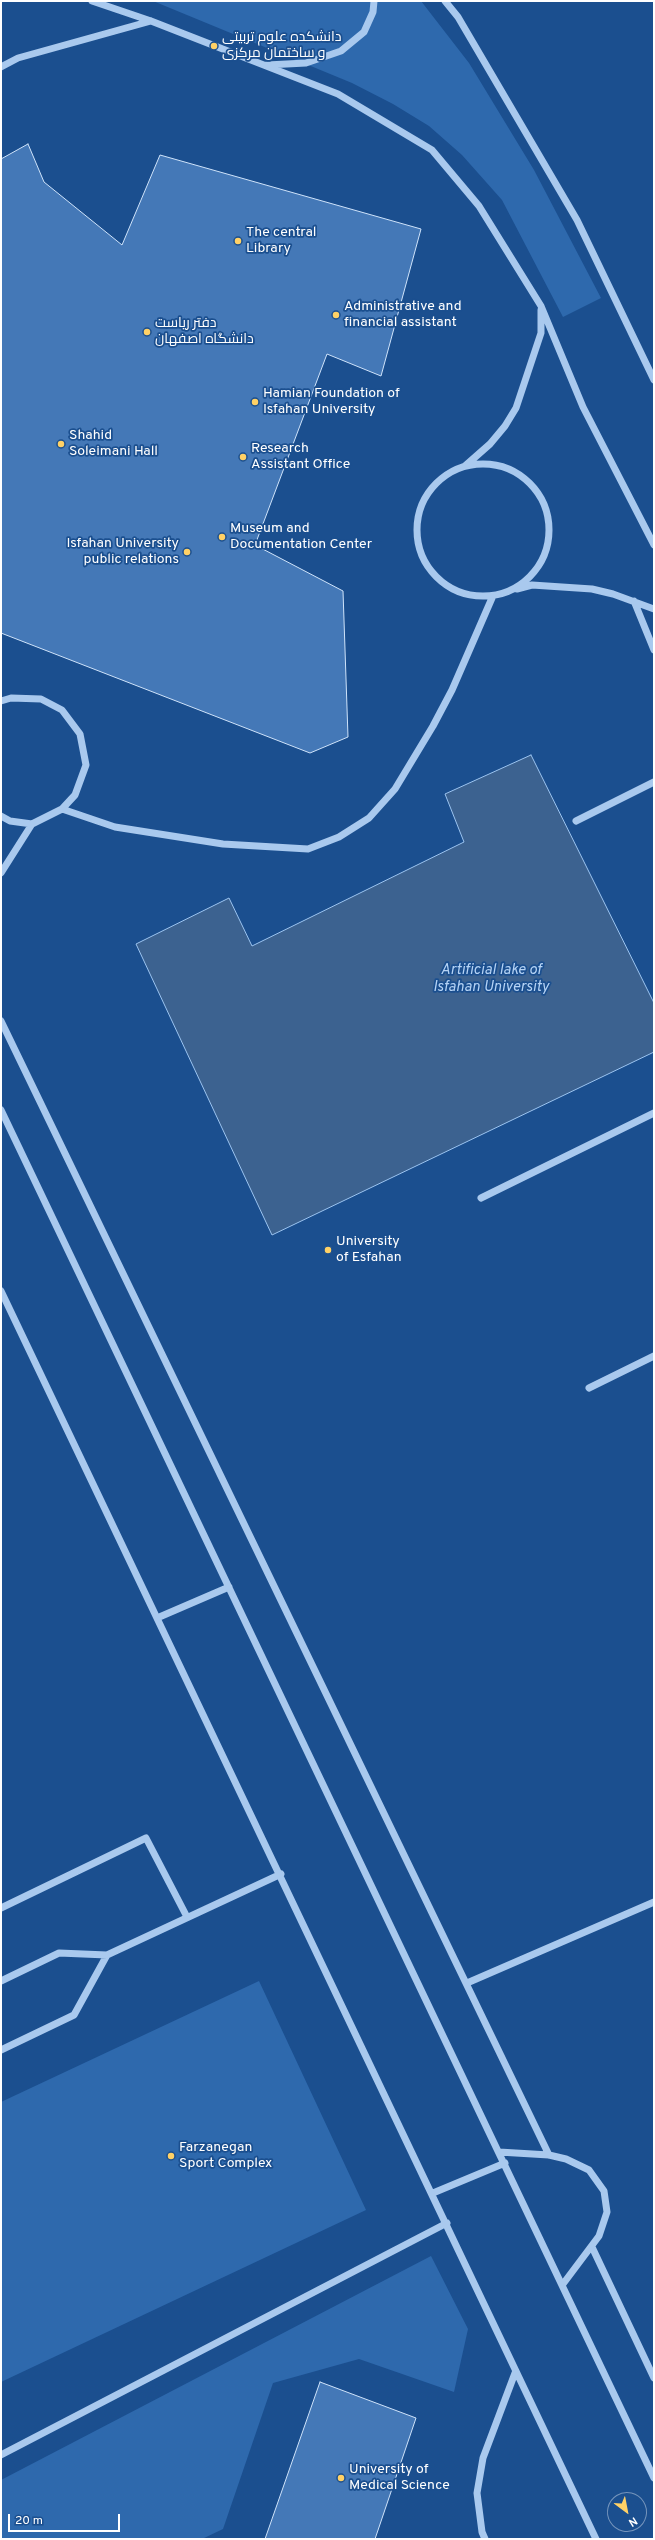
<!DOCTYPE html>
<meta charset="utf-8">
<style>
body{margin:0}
#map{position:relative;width:655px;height:2540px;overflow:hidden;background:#1b4f8f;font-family:Overpass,sans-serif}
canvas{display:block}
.frame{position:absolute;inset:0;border:2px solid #fff;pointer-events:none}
.north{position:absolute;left:607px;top:2492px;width:40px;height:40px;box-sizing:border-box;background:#1b4f8f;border:1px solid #7695bc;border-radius:50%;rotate:148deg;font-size:11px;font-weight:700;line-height:16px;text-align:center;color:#fff}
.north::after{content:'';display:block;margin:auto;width:14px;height:18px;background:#ffd166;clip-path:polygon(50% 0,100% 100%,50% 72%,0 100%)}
.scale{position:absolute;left:8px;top:2514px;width:112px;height:18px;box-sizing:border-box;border:2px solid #fff;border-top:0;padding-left:5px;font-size:12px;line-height:14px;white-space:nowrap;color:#fff;-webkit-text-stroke:3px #1b4f8f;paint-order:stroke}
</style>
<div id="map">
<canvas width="655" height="2540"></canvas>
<div class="frame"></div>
<div class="north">N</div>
<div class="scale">20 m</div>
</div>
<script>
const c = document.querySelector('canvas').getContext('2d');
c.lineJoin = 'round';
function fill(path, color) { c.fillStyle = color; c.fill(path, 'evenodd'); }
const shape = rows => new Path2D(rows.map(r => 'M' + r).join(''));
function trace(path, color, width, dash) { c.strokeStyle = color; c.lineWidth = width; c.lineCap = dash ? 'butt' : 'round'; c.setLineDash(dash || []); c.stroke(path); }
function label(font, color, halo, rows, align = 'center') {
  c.font = font + ' Overpass,Cairo,sans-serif'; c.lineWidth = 3.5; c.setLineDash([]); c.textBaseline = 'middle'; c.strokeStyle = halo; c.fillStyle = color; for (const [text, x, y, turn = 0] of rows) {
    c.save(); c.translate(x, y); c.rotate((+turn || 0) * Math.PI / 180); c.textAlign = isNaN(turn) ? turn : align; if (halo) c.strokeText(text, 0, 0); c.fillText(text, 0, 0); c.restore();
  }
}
const green = shape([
 [153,1,421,1,469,63,534,170,601,298,563,317,502,200,462,155,429,126,393,104,352,83],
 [259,1981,366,2210,1,2382,1,2102],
 [431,2256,468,2329,454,2392,359,2359,273,2383,223,2529,202,2539,1,2539,1,2480]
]);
const water = shape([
 [531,755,654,1003,654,1052,272,1235,136,944,229,898,252,946,464,842,445,794,531,755]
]);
const building = shape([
 [28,144,44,182,122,245,160,155,421,229,381,376,327,354,255,545,343,591,348,737,310,753,1,633,1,159,28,144],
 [320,2382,416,2418,375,2539,265,2539,320,2382]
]);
const minor = shape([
 [92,1,151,21,338,94,432,150,479,206,541,306,583,407,654,545],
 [445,1,458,17,577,220,654,380],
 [267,65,306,63,341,51,364,32,373,12,374,1],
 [1,67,18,58,151,21],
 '417 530a66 66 0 1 1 132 0a66 66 0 1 1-132 0Z',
 [465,466,490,444,505,426,516,408,541,333,541,310],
 [517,589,532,585,592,589,613,594,654,609],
 [634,601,654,650],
 [1,701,11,698,41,699,62,710,80,734,86,765,75,795,62,809,32,824,10,821,1,816],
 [62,809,115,827,223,844,308,849,339,837,369,818,395,789,433,726,452,690,492,598],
 [576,821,654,782],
 [1,873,32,824],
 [1,1021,549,2155],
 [1,1110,654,2478],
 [481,1198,654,1113],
 [1,1291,596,2539],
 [589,1388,654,1356],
 [157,1618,229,1587],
 [1,1908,146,1838,187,1917],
 [1,1981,59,1953,107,1955],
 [467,1983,654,1902],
 [1,2050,74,2015,107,1955,281,1874],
 [499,2152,549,2155,566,2159,589,2170,604,2191,607,2212,599,2236,563,2284],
 [433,2193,505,2163],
 [592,2247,654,2378],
 [1,2455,447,2223],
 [485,2539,482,2532,477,2493,483,2458,515,2373]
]);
const markers = [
 [214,46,4,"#ffd166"],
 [238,241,4,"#ffd166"],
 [336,315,4,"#ffd166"],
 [147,332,4,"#ffd166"],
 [255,402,4,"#ffd166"],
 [61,444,4,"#ffd166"],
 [243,457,4,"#ffd166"],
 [222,537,4,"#ffd166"],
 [187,552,4,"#ffd166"],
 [328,1250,4,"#ffd166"],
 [171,2156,4,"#ffd166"],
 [341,2478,4,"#ffd166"]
];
const poiNames = [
 ["دانشکده علوم تربیتی",222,38],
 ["و ساختمان مرکزی",222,54],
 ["The central",246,233],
 ["Library",246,249],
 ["Administrative and",344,307],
 ["financial assistant",344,323],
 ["دفتر ریاست",155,324],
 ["دانشگاه اصفهان",155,340],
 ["Hamian Foundation of",263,394],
 ["Isfahan University",263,410],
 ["Shahid",69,436],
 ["Soleimani Hall",69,452],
 ["Research",251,449],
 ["Assistant Office",251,465],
 ["Museum and",230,529],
 ["Documentation Center",230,545],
 ["Isfahan University",179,544,"right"],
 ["public relations",179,560,"right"],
 ["University",336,1242],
 ["of Esfahan",336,1258],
 ["Farzanegan",179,2148],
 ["Sport Complex",179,2164],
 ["University of",349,2470],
 ["Medical Science",349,2486]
];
const waterNames = [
 ["Artificial lake of",491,971],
 ["Isfahan University",491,988]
];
fill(green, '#2e69ad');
fill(water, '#3c6290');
trace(water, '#9cc4f0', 1);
fill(building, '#4478b7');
trace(building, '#cfe3fa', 1);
trace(minor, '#a9c9ee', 7);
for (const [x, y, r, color] of markers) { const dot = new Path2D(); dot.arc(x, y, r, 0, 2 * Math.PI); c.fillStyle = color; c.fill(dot); trace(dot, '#1b4f8f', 1.5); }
label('14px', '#fff', '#1b4f8f', poiNames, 'left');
label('italic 15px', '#b5d3f5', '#1b4f8f', waterNames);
</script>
